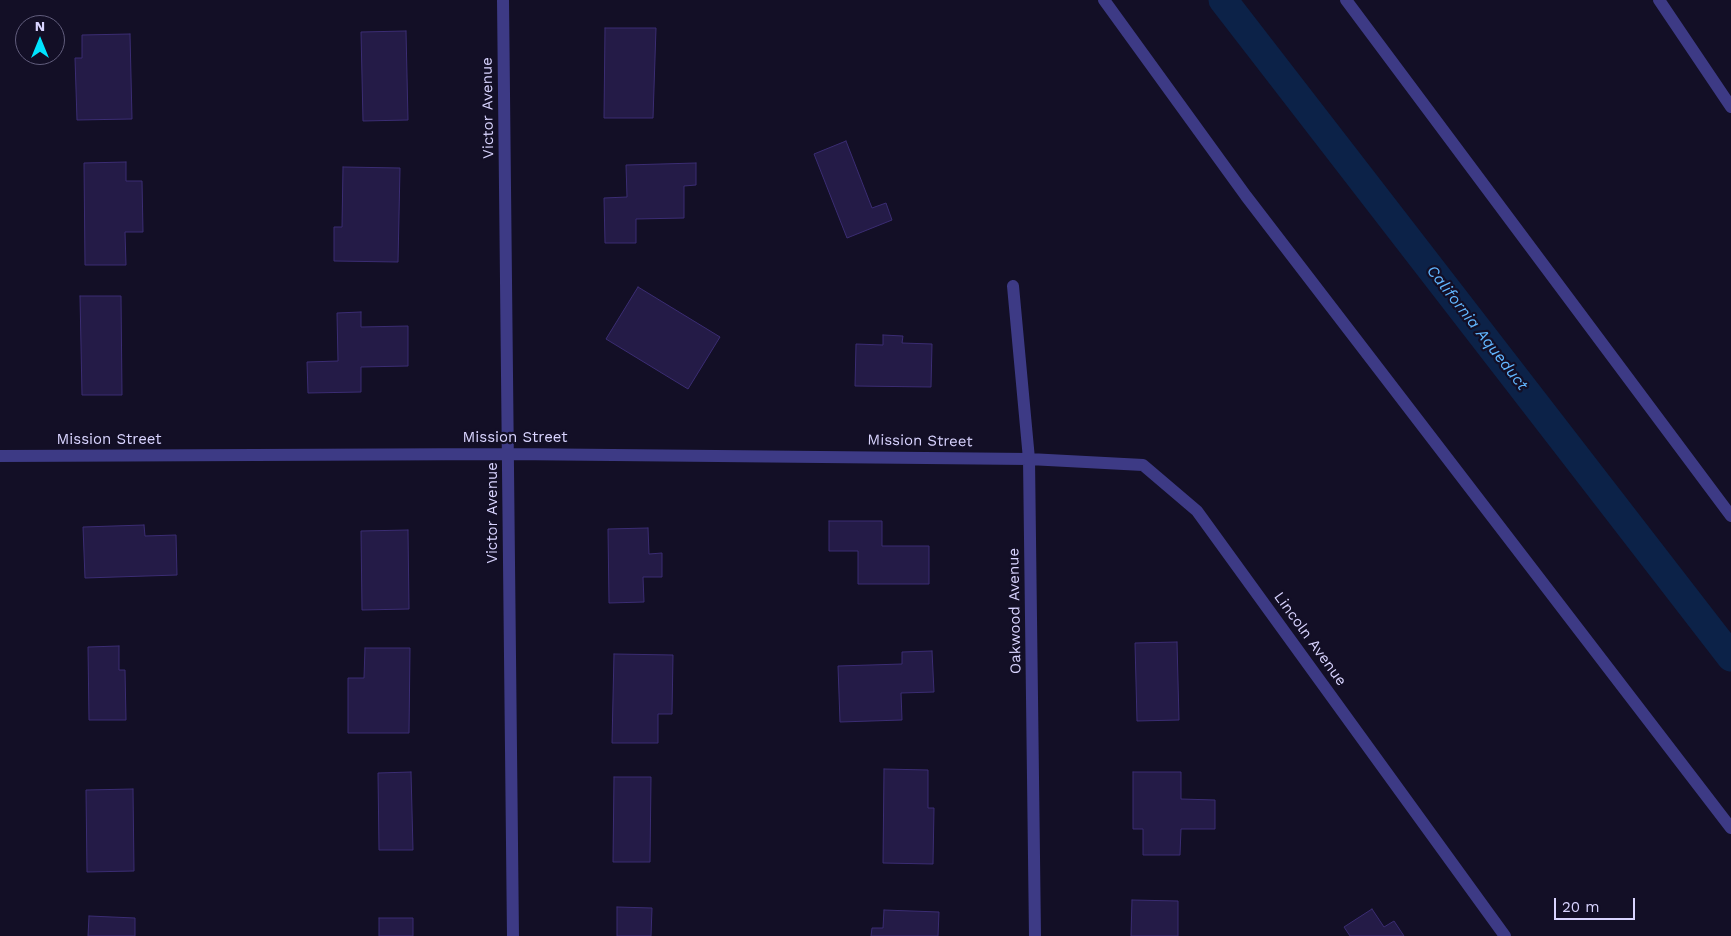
<!DOCTYPE html>
<style>
body{margin:0}
#map{position:relative;width:1731px;height:936px;overflow:hidden;background:#130f26;font-family:"Work Sans",sans-serif}
canvas{display:block}
.north{position:absolute;left:15px;top:15px;width:50px;height:50px;box-sizing:border-box;background:#130f26;border:1px solid #625e7d;border-radius:50%;rotate:0deg;font-size:14px;font-weight:700;line-height:20px;text-align:center;color:#d9d4ff}
.north::after{content:'';display:block;margin:auto;width:18px;height:22px;background:#00e5ff;clip-path:polygon(50% 0,100% 100%,50% 72%,0 100%)}
.scale{position:absolute;left:1554px;top:898px;width:81px;height:22px;box-sizing:border-box;border:2px solid #d9d4ff;border-top:0;padding-left:6px;font-size:15px;line-height:18px;white-space:nowrap;color:#d9d4ff;-webkit-text-stroke:4px #130f26;paint-order:stroke}
</style>
<div id="map">
<canvas width="1731" height="936"></canvas>
<div class="north">N</div>
<div class="scale">20 m</div>
</div>
<script>
const c = document.querySelector('canvas').getContext('2d');
c.lineJoin = 'round';
const shape = rows => new Path2D(rows.map(r => 'M' + r).join(''));
function trace(path, color, width, dash) { c.strokeStyle = color; c.lineWidth = width; c.lineCap = dash ? 'butt' : 'round'; c.setLineDash(dash || []); c.stroke(path); }
function fill(path, color) { c.fillStyle = color; c.fill(path, 'evenodd'); }
function label(font, color, halo, rows, align = 'center') {
  c.font = font + ' "Work Sans",sans-serif'; c.lineWidth = 4.5; c.setLineDash([]); c.textBaseline = 'middle'; c.strokeStyle = halo; c.fillStyle = color; for (const [text, x, y, turn = 0] of rows) {
    c.save(); c.translate(x, y); c.rotate((+turn || 0) * Math.PI / 180); c.textAlign = isNaN(turn) ? turn : align; if (halo) c.strokeText(text, 0, 0); c.fillText(text, 0, 0); c.restore();
  }
}
const canal = shape([
 [1223,0,1731,657]
]);
const building = shape([
 [605,28,656,28,653,118,604,118,605,28],
 [406,31,408,120,363,121,361,32,406,31],
 [130,34,132,119,77,120,75,58,82,58,82,35,130,34],
 [846,141,872,208,886,203,892,220,847,238,814,154,846,141],
 [126,162,126,181,142,181,143,232,125,232,126,265,85,265,84,163,126,162],
 [696,163,696,185,684,186,684,218,636,219,636,243,605,243,604,198,627,197,626,165,696,163],
 [343,167,400,168,398,262,334,261,334,227,342,227,343,167],
 [638,287,720,337,688,389,606,339,638,287],
 [80,296,121,296,122,395,82,395,80,296],
 [361,312,361,327,408,326,408,366,361,367,361,392,308,393,307,362,338,361,337,313,361,312],
 [883,335,903,336,902,343,932,344,931,387,855,386,856,344,883,345,883,335],
 [829,521,882,521,882,546,929,546,929,584,858,584,858,551,829,551,829,521],
 [144,525,145,536,176,535,177,575,85,578,83,527,144,525],
 [648,528,649,554,662,553,662,577,643,577,644,602,609,603,608,529,648,528],
 [408,530,409,609,362,610,361,531,408,530],
 [1177,642,1179,720,1137,721,1135,643,1177,642],
 [119,646,119,670,125,670,126,720,89,720,88,647,119,646],
 [365,648,410,648,409,733,348,733,348,678,364,678,365,648],
 [932,651,934,692,901,693,902,720,840,722,838,666,902,664,902,652,932,651],
 [614,654,673,655,672,714,658,714,658,743,612,743,614,654],
 [884,769,928,770,928,808,934,808,933,864,883,863,884,769],
 [411,772,413,850,379,850,378,773,411,772],
 [1133,772,1181,772,1181,799,1215,800,1215,829,1181,829,1180,855,1143,855,1143,829,1133,829,1133,772],
 [614,777,651,777,650,862,613,862,614,777],
 [133,789,134,871,87,872,86,790,133,789],
 [1132,900,1178,901,1178,936,1131,936,1132,900],
 [617,907,652,908,651,936,617,936,617,907],
 [1372,909,1384,927,1394,921,1404,936,1350,936,1344,927,1372,909],
 [884,910,939,912,938,936,871,936,872,928,883,928,884,910],
 [89,916,135,918,135,936,88,936,89,916],
 [379,918,413,918,413,936,379,936,379,918]
]);
const service = shape([
 [1104,0,1246,196,1731,828],
 [1346,0,1731,516]
]);
const minor = shape([
 [503,0,513,936],
 [1659,0,1731,107],
 [1013,286,1029,459,1035,936],
 [0,456,509,454,1029,459,1143,465,1197,511,1505,936]
]);
const streetNames = [
 ["Victor Avenue",488,108,-91],
 ["Mission Street",515,438],
 ["Mission Street",109,440],
 ["Mission Street",920,441,1],
 ["Victor Avenue",493,513,-90],
 ["Oakwood Avenue",1015,611,-91],
 ["Lincoln Avenue",1310,639,54]
];
const waterNames = [
 ["California Aqueduct",1477,328,52]
];
trace(canal, '#0c2248', 29);
fill(building, '#241b47');
trace(building, '#3b2d73', 1);
trace(service, '#3d3a85', 12);
trace(minor, '#3d3a85', 12);
label('15px', '#d9d4ff', '#130f26', streetNames);
label('italic 16px', '#62b6ff', '#130f26', waterNames);
</script>
